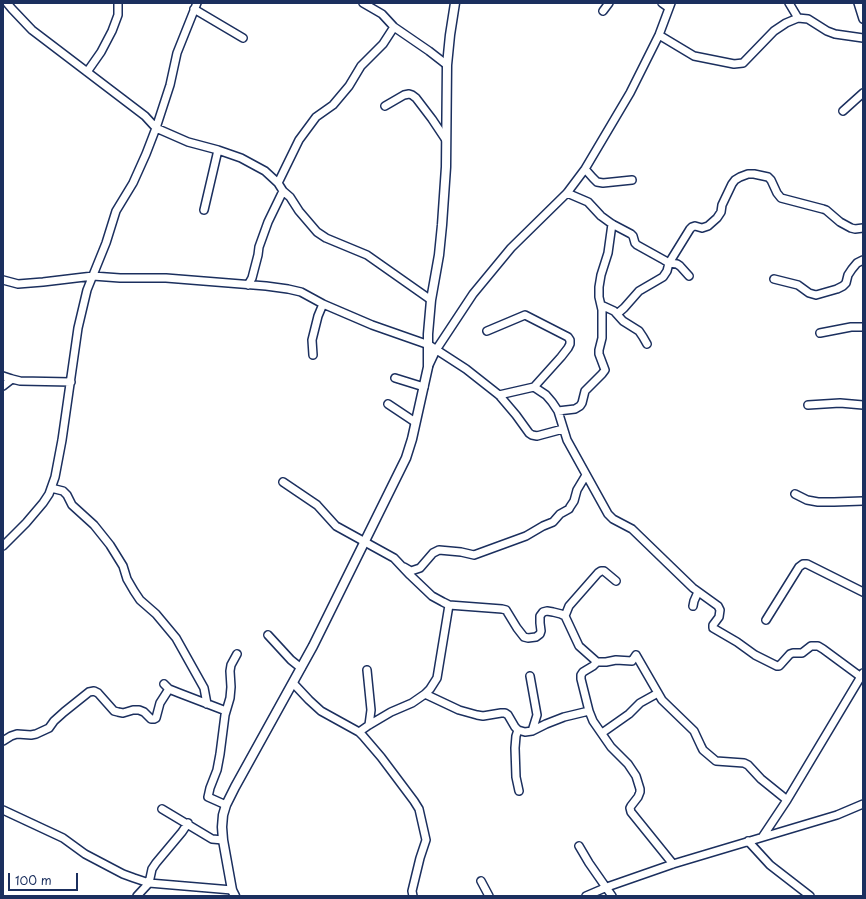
<!DOCTYPE html>
<style>
body{margin:0}
#map{position:relative;width:866px;height:899px;overflow:hidden;background:#fff;font-family:"Playpen Sans",sans-serif}
canvas{display:block}
.frame{position:absolute;inset:0;border:4px solid #1b2f5e;pointer-events:none}
.scale{position:absolute;left:8px;top:873px;width:70px;height:18px;box-sizing:border-box;border:2px solid #1b2f5e;border-top:0;padding-left:5px;font-size:12px;line-height:14px;white-space:nowrap;color:#1b2f5e;-webkit-text-stroke:3px #fff;paint-order:stroke}
</style>
<div id="map">
<canvas width="866" height="899"></canvas>
<div class="frame"></div>
<div class="scale">100 m</div>
</div>
<script>
const c = document.querySelector('canvas').getContext('2d');
c.lineJoin = 'round';
const shape = rows => new Path2D(rows.map(r => 'M' + r).join(''));
function trace(path, color, width, dash) { c.strokeStyle = color; c.lineWidth = width; c.lineCap = dash ? 'butt' : 'round'; c.setLineDash(dash || []); c.stroke(path); }
const minor = shape([
 [7,3,12,9,32,30,145,116,156,128,188,142,218,150,241,158,265,171,278,183,283,191,290,197,299,211,317,232,326,238,367,255,431,300],
 [363,3,382,14,394,27,429,51,447,65],
 [662,3,669,8],
 [789,3,798,18],
 [858,3,863,19],
 [194,9,243,38],
 [603,11,609,3],
 [659,35,694,56,734,64,743,63,774,31,786,23,798,18,808,19,827,31,835,34,863,38],
 [87,72,101,52,112,31,118,15,118,3],
 [385,106,404,95,409,94,412,95,416,98,432,119,446,140],
 [843,111,863,93],
 [585,169,593,178,597,182,603,183,632,180],
 [278,183,299,140,316,117,333,105,349,86,361,66,383,44,394,27],
 [567,193,588,202,601,216,612,224,631,234,633,236,635,243,637,245,664,260,669,263,677,264,680,266,689,276],
 [204,210,218,150],
 [774,279,798,285,809,293,816,295,837,289,843,286,846,283,848,275,852,269,857,263,863,260],
 [3,280,18,284,43,282,93,276,120,278,166,278,266,286,288,289,301,292,323,304,372,325,429,345,466,369,499,395,516,415,529,433,532,435,537,436,563,429],
 [248,285,252,278,258,255,259,247,268,222,283,191],
 [601,305,614,311,623,321,639,331,643,337,647,344],
 [617,314,624,308,639,291,663,277,667,271,669,263,690,229,692,227,695,226,702,228,708,226,717,218,721,212,722,205,732,184,735,180,740,177,748,174,754,174,768,177,771,180,777,193,781,198,823,209,826,210,840,222,851,228,855,229,863,228],
 [487,331,525,315,568,337,570,340,570,344,568,348,561,357,534,387,499,395],
 [820,333,851,327,863,327],
 [313,355,312,340,318,316,323,304],
 [428,367,436,350,473,294,511,248,567,193,585,169,630,93,659,35,671,3],
 [3,376,12,379,20,381,71,382],
 [395,378,424,387],
 [3,386,12,379],
 [534,387,546,395,552,402,558,411,567,440,608,514,613,519,632,529,693,588,718,606,720,610,719,617,713,625,713,628,737,642,755,655,777,666,779,666,781,664,790,654,793,653,802,653,811,646,818,646,823,649,861,677],
 [388,404,415,422],
 [808,405,840,403,863,405],
 [558,411,575,409,580,406,582,403,585,391,602,374,605,370,599,354,599,350,602,338,602,310,599,297,599,287,601,275,608,253,612,224],
 [283,482,317,505,336,526,394,558,410,575,432,596,443,602,449,605,502,609,506,610,517,628,524,637,528,638,536,637,540,634,541,631,540,623,540,616,543,612,547,611,553,612,561,614,565,616,579,646,597,662,606,662,616,660,632,661,636,655,662,700,694,731,701,746,703,750,716,761,744,763,748,765,761,779,787,800],
 [51,488,63,491,67,495,72,505,94,525,110,545,123,566,127,579,134,591,140,600,156,614,176,638,204,688,207,704],
 [795,494,807,500,818,502,834,502,863,501],
 [3,546,26,523,43,503,49,494,55,477,62,440,78,328,87,290,106,243,116,211,133,183,146,154,156,128,170,85,177,53,197,3],
 [404,567,411,571,420,568,433,553,439,550,461,552,474,555,526,536,543,526,553,522,560,514,569,509,570,507,574,501,577,490,586,475],
 [693,606,694,601,698,592],
 [565,616,569,606,598,573,601,571,604,571,616,581],
 [766,620,799,567,803,564,807,564,863,592],
 [268,635,291,660,301,668],
 [597,662,593,666,583,672,581,675,581,679,589,711,593,721,611,747,628,764,636,776,640,789,640,792,638,797,631,806,630,808,631,812,673,864],
 [367,670,371,710,369,725],
 [530,676,537,715,532,731],
 [293,683,309,700,321,711,359,732,363,736,381,757,414,801,419,809,426,840,420,858,412,891,413,896],
 [164,684,169,689,179,693,226,711],
 [425,694,459,710,477,715,483,716,501,713,505,713,508,715,515,727,518,730,525,732,532,731,546,724,564,717,589,711],
 [518,730,516,736,515,748,516,777,519,791],
 [359,732,369,725,391,712,412,703,425,694,430,689,437,678,449,605],
 [602,733,629,714,640,703,658,693],
 [3,741,11,736,17,734,31,735,36,734,49,728,54,721,64,712,89,692,94,691,98,693,114,711,118,712,123,713,133,710,139,710,144,712,151,719,154,719,156,718,160,703,169,689],
 [226,805,208,797,210,788,217,770,220,754,225,715,230,698,231,687,230,671,231,665,237,654],
 [162,809,212,839,223,840],
 [3,810,63,838,85,854,123,874,134,878,149,883,232,890],
 [763,836,787,800,863,673],
 [748,841,770,865,810,896],
 [579,846,589,863,612,896],
 [481,881,489,896],
 [137,896,149,883,152,869,156,863,182,832,188,823],
 [586,896,607,887,673,864,837,815,863,804]
]);
const major = shape([
 [235,896,232,890,223,840,222,827,223,815,226,805,235,787,313,646,406,458,412,439,428,367,428,334,431,300,439,255,442,225,446,167,447,65,450,35,455,3]
]);
trace(minor, '#1b2f5e', 10);
trace(major, '#1b2f5e', 11);
trace(minor, '#fff', 7);
trace(major, '#fff', 8);
</script>
